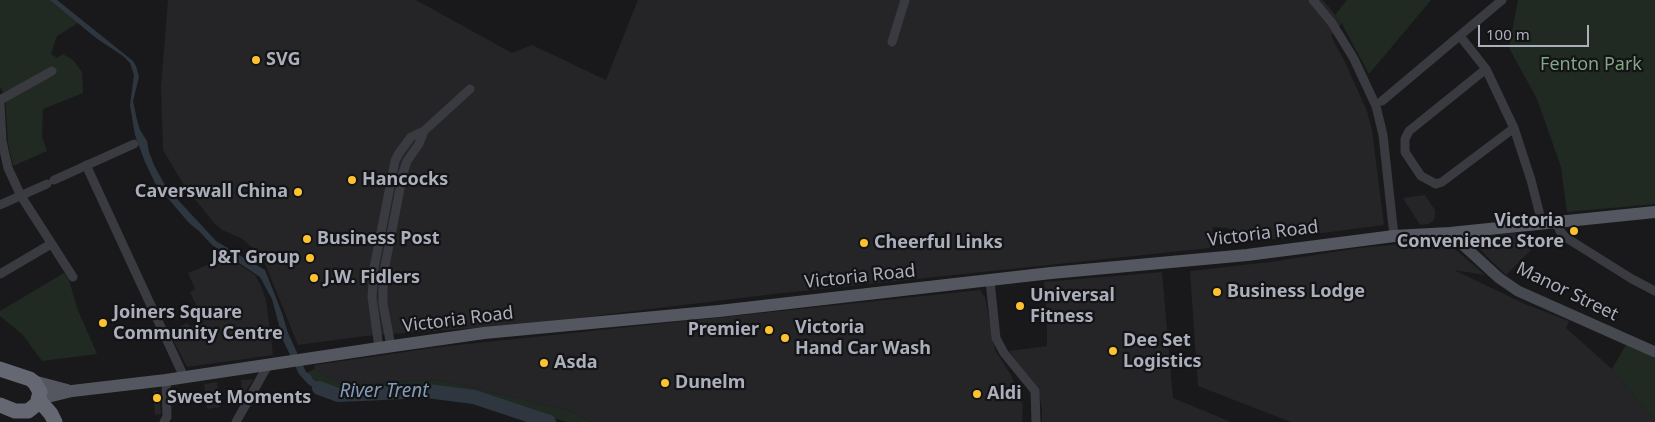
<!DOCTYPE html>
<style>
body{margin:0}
#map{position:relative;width:1655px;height:422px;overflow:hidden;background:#19191b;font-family:"Noto Sans",sans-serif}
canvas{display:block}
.scale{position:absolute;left:1478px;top:25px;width:111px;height:22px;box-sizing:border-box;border:2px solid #abafbc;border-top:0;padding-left:6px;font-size:15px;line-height:18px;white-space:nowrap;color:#abafbc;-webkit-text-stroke:4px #141416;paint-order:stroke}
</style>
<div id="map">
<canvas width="1655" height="422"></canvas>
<div class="scale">100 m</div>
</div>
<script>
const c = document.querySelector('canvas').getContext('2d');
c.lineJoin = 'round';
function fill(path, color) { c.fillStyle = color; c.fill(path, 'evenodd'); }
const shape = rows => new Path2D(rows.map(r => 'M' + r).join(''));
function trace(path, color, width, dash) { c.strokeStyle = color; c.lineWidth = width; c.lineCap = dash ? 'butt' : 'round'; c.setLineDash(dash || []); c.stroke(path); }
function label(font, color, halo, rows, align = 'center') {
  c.font = font + ' "Noto Sans",sans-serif'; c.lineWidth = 4.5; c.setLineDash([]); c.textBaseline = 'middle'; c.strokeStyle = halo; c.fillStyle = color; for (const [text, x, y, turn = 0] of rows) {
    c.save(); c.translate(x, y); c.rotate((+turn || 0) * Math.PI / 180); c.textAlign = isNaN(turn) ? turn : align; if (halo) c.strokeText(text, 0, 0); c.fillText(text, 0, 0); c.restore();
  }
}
const built = shape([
 [168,0,416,0,512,53,532,45,606,80,638,0,1323,0,1342,23,1331,36,1344,60,1367,111,1372,130,1384,225,1261,241,1227,228,1213,227,1210,248,774,294,528,324,365,336,298,345,262,256,241,238,222,230,214,223,184,185,163,150,161,87],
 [1425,195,1435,210,1435,215,1434,220,1429,224,1420,225,1403,198],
 [1515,233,1531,250,1506,275,1468,238],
 [1442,240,1447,242,1485,275,1454,270,1525,304,1569,321,1566,328,1612,369,1655,420,1655,422,1291,422,1198,386,1190,271,1270,262,1359,248],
 [224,258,238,264,255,275,261,286,266,300,273,355,187,367,169,332,187,323,191,327,204,322,190,292,195,289,188,273],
 [1162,272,1173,398,1231,422,1042,422,1042,411,1039,390,1023,371,1009,351,1047,346,1047,315,1044,282],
 [980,290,985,297,995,350,1011,375,1023,405,1022,422,592,422,570,411,444,381,422,380,351,386,339,384,314,369,315,365,439,347],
 [252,379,253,380,242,397,241,380],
 [217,382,220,407,207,409,204,384],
 [153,391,157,391,159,392,161,414,155,415]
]);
const green = shape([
 [0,0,54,0,81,21,57,36,51,54,57,58,63,54,73,60,82,72,83,93,43,109,42,137,47,151,13,166,8,143,5,96,0,87],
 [1347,0,1431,0,1369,74,1342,24,1335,15],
 [1518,0,1655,0,1655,204,1567,212,1561,167,1537,99,1509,48],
 [64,273,69,280,77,308,97,354,42,361,23,335,0,316,0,311],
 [1626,345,1655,358,1655,420,1612,369],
 [314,369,339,384,351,386,422,380,444,381,570,411,592,422,567,422,478,396,437,388,366,392,331,390,321,385,307,373]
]);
const water = shape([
 [50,0,57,0,133,61,136,66,139,77,133,101,137,120,140,130,147,141,149,152,154,165,166,187,216,241,249,261,265,270,282,313,288,333,306,372,310,374,313,379,321,385,331,390,337,398,322,393,308,384,299,374,283,340,272,299,260,277,212,245,199,231,189,223,155,183,145,162,135,135,130,105,134,75,130,63,123,56,96,38]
]);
const river = shape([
 [319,388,338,395,427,391,474,397,549,422]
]);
const street = shape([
 [1313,0,1332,23,1354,59,1376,106,1383,135,1394,236],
 [1460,36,1486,69,1514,128,1531,180,1542,223],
 [892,42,905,0],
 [1486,69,1409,131,1405,139,1405,152,1421,176,1436,184,1442,182,1514,128],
 [0,100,52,71],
 [1382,101,1502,0],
 [0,104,2,141,8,168,21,196,73,277],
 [86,165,184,377],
 [54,180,134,144],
 [0,205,47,184],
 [1556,221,1560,231,1565,237,1632,279,1655,291],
 [0,274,51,244],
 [990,281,996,338,1004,353,1035,391,1036,422],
 [391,346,383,304,383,288,385,266,403,173,407,161,419,144,424,131],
 [379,348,372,297,374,268,395,161,399,153,411,137,424,131,470,89],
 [164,422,167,417,166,380],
 [236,422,268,365]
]);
const secondary = shape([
 [1450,233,1499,278,1518,291,1655,352]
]);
const primary = shape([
 [33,381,67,390],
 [39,399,72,391,166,380,379,348,484,333,719,311,1051,273,1247,255,1394,236,1450,233,1655,212]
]);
const highway = shape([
 [0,369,30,379,35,383,40,392,37,404,28,411,15,411,0,405],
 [39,400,51,414,55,422]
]);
const markers = [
 [256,60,5,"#fcc230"],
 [352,180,5,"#fcc230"],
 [298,192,5,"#fcc230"],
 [1574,231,5,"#fcc230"],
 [307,239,5,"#fcc230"],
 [864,243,5,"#fcc230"],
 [310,258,5,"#fcc230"],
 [314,278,5,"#fcc230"],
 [1217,292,5,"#fcc230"],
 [1020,306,5,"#fcc230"],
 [103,323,5,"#fcc230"],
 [769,330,5,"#fcc230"],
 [785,338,5,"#fcc230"],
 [1113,351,5,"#fcc230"],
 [544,363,5,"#fcc230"],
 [665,383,5,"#fcc230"],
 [977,394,5,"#fcc230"],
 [157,398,5,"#fcc230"]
];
const poiNames = [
 ["SVG",266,60],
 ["Hancocks",362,180],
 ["Caverswall China",288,192,"right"],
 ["Victoria",1564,221,"right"],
 ["Convenience Store",1564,242,"right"],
 ["Business Post",317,239],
 ["Cheerful Links",874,243],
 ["J&T Group",300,258,"right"],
 ["J.W. Fidlers",324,278],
 ["Business Lodge",1227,292],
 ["Universal",1030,296],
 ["Fitness",1030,317],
 ["Joiners Square",113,313],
 ["Community Centre",113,334],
 ["Victoria",795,328],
 ["Hand Car Wash",795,349],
 ["Premier",759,330,"right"],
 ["Dee Set",1123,341],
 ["Logistics",1123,362],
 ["Asda",554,363],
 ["Dunelm",675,383],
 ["Aldi",987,394],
 ["Sweet Moments",167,398]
];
const parkNames = [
 ["Fenton Park",1591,65]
];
const streetNames = [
 ["Victoria Road",1263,234,-7],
 ["Victoria Road",860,277,-6],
 ["Manor Street",1567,292,26],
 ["Victoria Road",458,320,-7]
];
const waterNames = [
 ["River Trent",384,392]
];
fill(built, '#252528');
fill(green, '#202a22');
fill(water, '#2e3740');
trace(river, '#2e3740', 14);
trace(street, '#3a3a41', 9);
trace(secondary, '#474951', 11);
trace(primary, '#555760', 12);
trace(highway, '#656872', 15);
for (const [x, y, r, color] of markers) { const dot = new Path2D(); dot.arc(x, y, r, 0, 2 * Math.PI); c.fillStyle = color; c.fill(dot); trace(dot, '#141416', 2); }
label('bold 18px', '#abafbc', '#141416', poiNames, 'left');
label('18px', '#81a785', '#141416', parkNames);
label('18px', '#abafbc', '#141416', streetNames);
label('italic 19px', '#809bb8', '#141416', waterNames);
</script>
